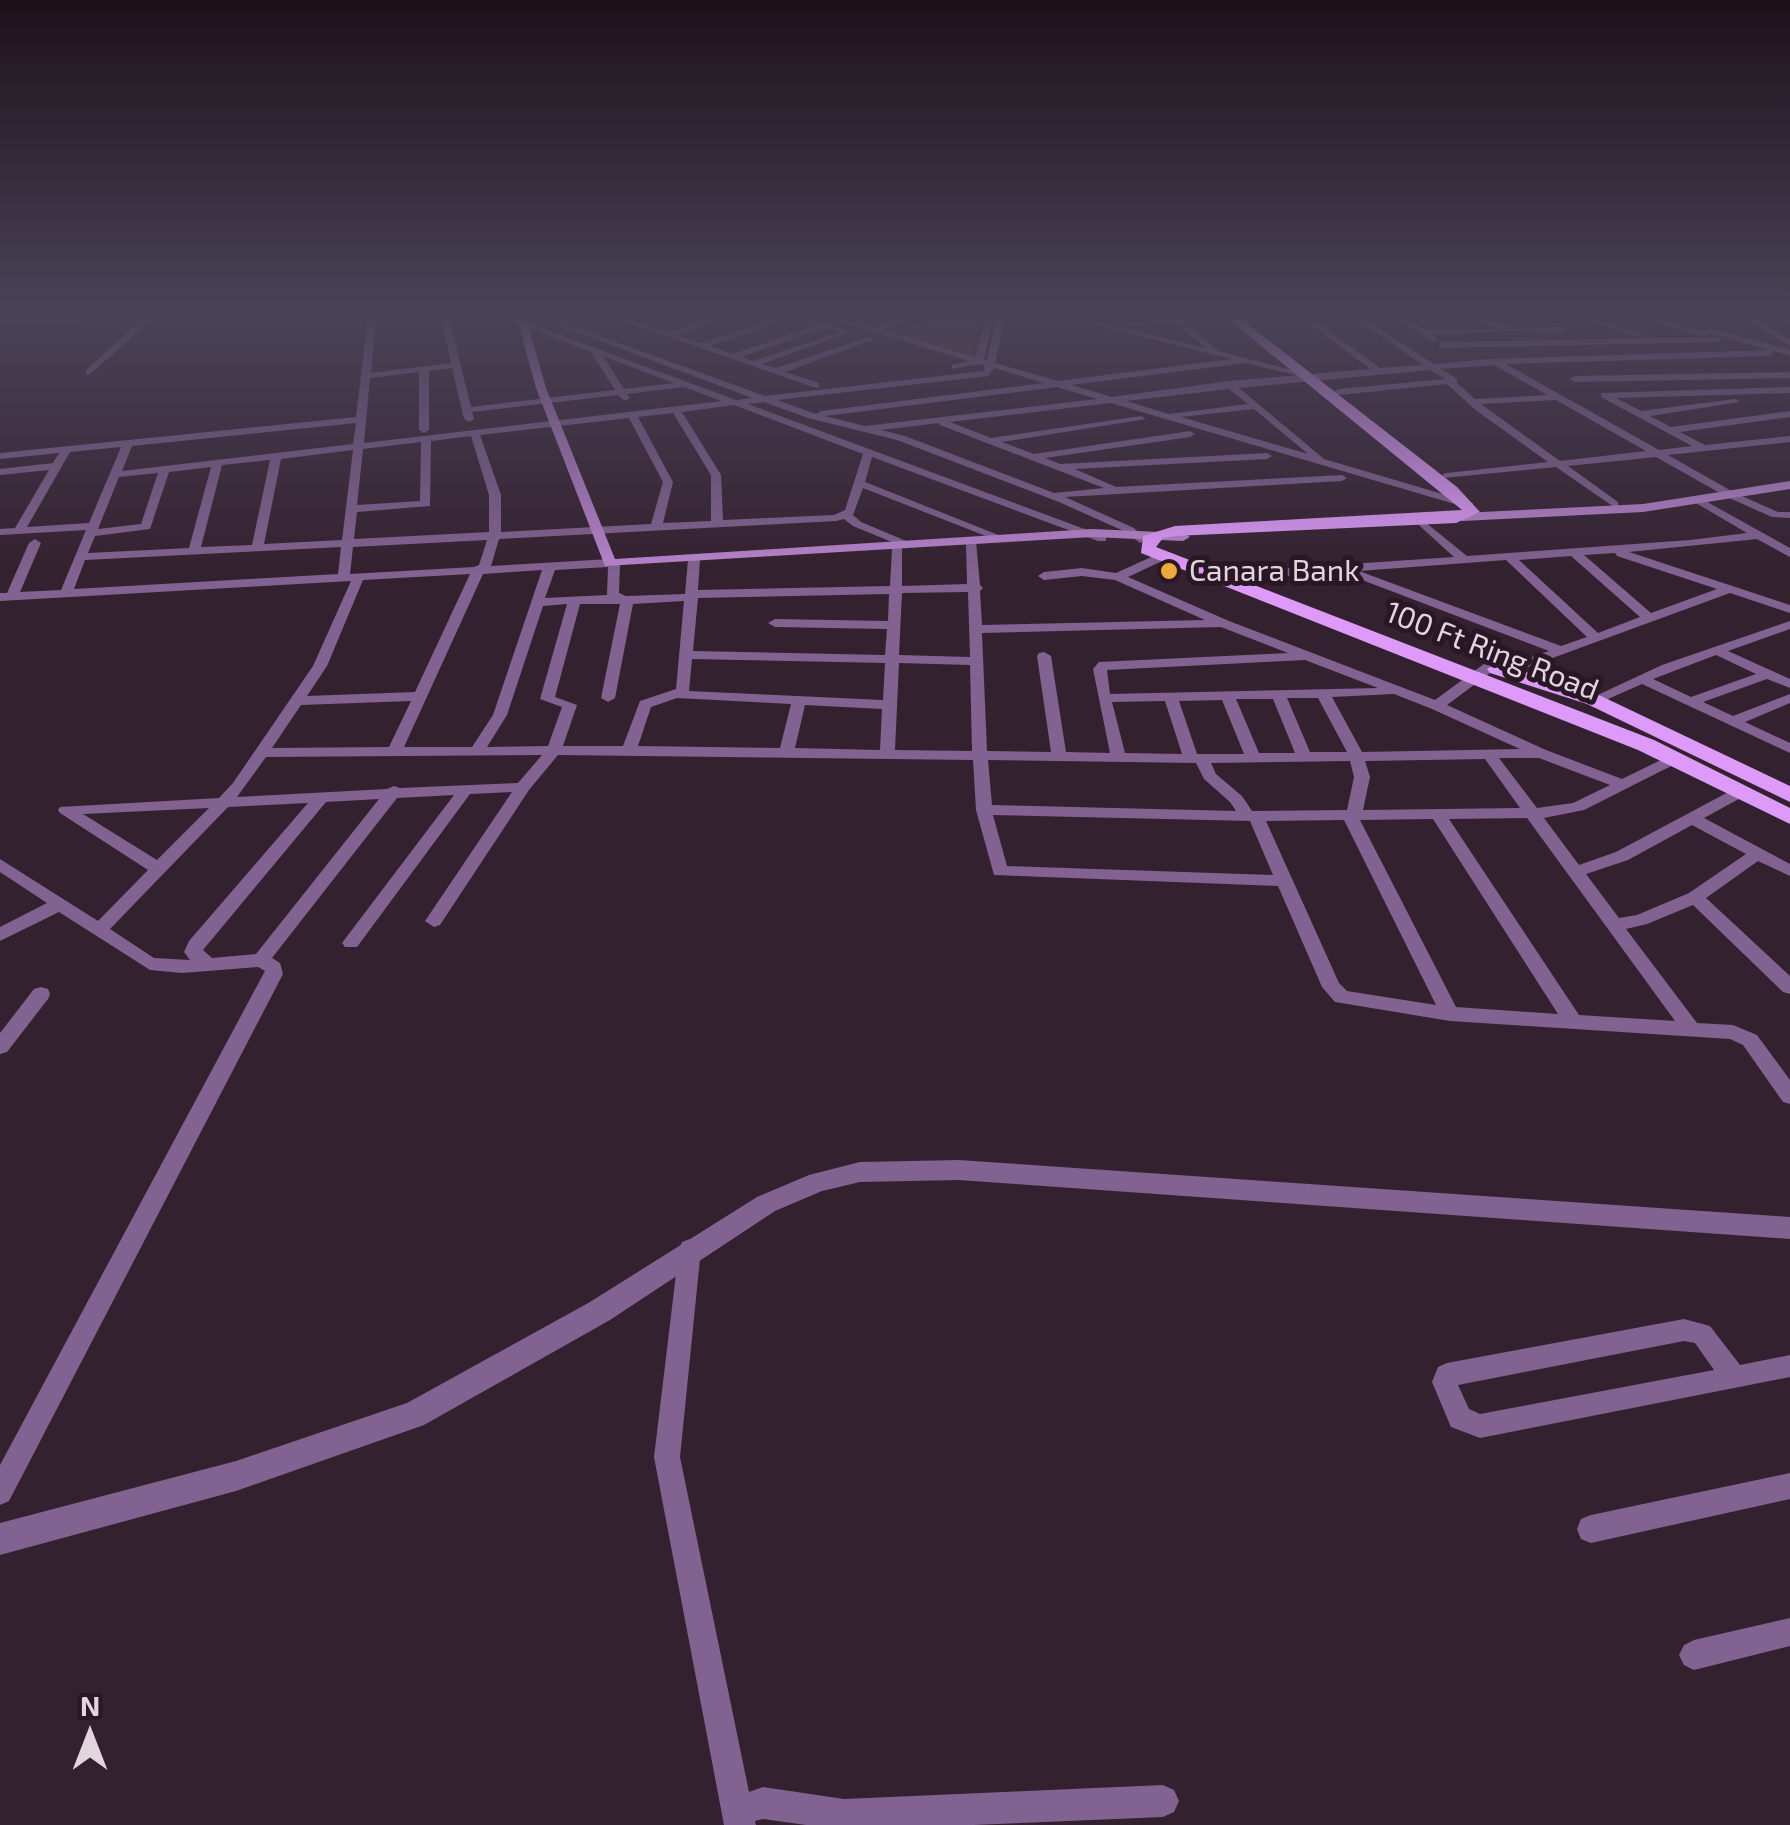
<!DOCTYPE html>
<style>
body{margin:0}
#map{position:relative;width:1790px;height:1825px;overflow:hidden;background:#34212f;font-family:"Exo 2",sans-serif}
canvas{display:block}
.north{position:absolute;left:40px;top:1685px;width:100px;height:100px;-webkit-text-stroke:8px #291725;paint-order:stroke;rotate:0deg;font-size:28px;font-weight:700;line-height:40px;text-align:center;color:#e2d5de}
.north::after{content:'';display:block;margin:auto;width:35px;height:45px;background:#e2d5de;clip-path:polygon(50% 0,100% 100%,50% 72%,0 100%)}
</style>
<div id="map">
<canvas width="1790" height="1825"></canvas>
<div class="north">N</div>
</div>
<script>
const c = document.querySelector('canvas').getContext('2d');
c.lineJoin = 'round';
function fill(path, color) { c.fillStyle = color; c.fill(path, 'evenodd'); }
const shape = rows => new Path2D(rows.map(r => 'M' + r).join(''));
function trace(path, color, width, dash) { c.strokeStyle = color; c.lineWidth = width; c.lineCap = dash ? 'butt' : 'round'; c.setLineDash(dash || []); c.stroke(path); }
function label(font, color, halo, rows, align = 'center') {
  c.font = font + ' "Exo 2",sans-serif'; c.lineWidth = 10; c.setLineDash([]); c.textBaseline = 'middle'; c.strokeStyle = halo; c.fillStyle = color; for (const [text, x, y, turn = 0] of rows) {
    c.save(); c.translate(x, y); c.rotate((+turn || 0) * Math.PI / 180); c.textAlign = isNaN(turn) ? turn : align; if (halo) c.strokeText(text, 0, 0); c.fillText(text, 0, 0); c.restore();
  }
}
const green = shape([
 [929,318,983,318,972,356,890,332]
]);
const minor = shape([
 [0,318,176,318,150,321,89,375,86,374,86,370,140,321,0,324,0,318],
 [368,318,376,318,371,373,451,363,441,318,449,318,471,407,615,390,591,352,504,318,514,318,736,400,752,398,539,318,550,318,765,396,984,371,985,366,979,364,952,369,952,365,969,361,829,318,840,318,875,328,903,318,914,318,884,330,975,357,985,318,993,318,984,360,987,360,997,318,1005,318,995,363,1058,381,1231,359,1068,318,1080,318,1206,348,1175,322,1120,327,1116,324,1180,318,1218,351,1300,372,1295,375,1246,363,1071,385,1112,397,1229,381,1370,369,1302,318,1311,318,1380,368,1423,365,1354,318,1363,318,1434,364,1489,359,1770,350,1722,337,1719,342,1442,348,1438,345,1442,342,1722,337,1707,333,1703,337,1642,318,1654,318,1705,332,1709,328,1790,350,1790,356,1774,351,1771,356,1506,364,1659,450,1692,446,1601,397,1601,393,1790,387,1790,393,1616,398,1641,411,1735,399,1740,402,1650,416,1671,427,1790,411,1790,417,1680,432,1705,445,1790,436,1790,442,1668,455,1735,493,1778,512,1790,512,1790,518,1772,517,1727,497,1656,457,1568,466,1618,502,1618,506,1614,507,1556,467,1443,478,1443,474,1447,473,1548,462,1477,411,1447,384,1339,395,1334,392,1339,389,1445,379,1430,370,1239,388,1324,459,1473,503,1473,507,1465,507,1111,403,950,422,991,438,1141,416,1146,419,1002,442,1034,454,1190,431,1195,434,1190,437,1045,458,1060,464,1267,453,1272,456,1267,459,1075,469,1116,487,1342,475,1347,478,1342,481,1065,497,1134,528,1146,539,1140,543,1126,532,1059,502,897,440,808,418,764,402,748,404,1106,537,1106,541,1098,541,872,457,865,482,1006,538,996,540,863,488,853,515,861,522,911,543,902,546,902,586,967,584,966,543,976,541,980,585,983,588,980,591,982,625,1205,620,1115,580,1082,576,1044,580,1038,576,1044,572,1082,568,1116,573,1160,553,1166,557,1164,560,1128,577,1229,621,1435,700,1484,664,1494,664,1494,670,1447,705,1546,750,1622,779,1669,756,1679,756,1682,759,1679,762,1584,810,1544,818,1579,865,1616,852,1734,789,1746,789,1748,792,1746,795,1704,818,1790,864,1790,876,1758,861,1706,898,1790,976,1790,994,1783,992,1693,905,1647,924,1626,929,1697,1023,1733,1025,1757,1035,1790,1080,1790,1104,1783,1102,1743,1045,1730,1039,1450,1021,1335,1002,1322,987,1278,886,994,875,976,810,973,760,558,755,529,790,440,925,434,927,425,921,512,792,470,794,357,947,345,947,342,943,345,939,454,795,397,798,272,958,280,963,283,974,9,1501,0,1505,0,1465,265,971,258,967,182,973,150,970,59,912,0,941,0,927,47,903,0,872,0,859,98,921,148,870,60,813,58,810,60,807,219,798,233,783,313,666,351,581,0,601,0,593,7,593,29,543,35,539,41,543,20,592,61,590,86,530,0,535,0,529,15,528,49,470,0,475,0,469,53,463,59,453,0,459,0,453,356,417,368,318],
 [603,356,674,383,624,389,603,356],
 [1494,365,1547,395,1475,399,1457,383,1457,379,1441,369,1494,365],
 [452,368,464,419,469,422,474,419,472,412,618,395,625,401,630,398,627,394,684,387,722,401,364,443,370,378,419,372,419,430,424,433,429,430,429,371,452,368],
 [994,368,1044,383,821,411,816,414,777,400,988,376,994,368],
 [1057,387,1097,399,865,426,825,416,1057,387],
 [1229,389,1248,404,1169,414,1126,401,1229,389],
 [1556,400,1646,451,1560,461,1481,404,1556,400],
 [734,405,863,454,845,510,834,515,723,520,721,475,682,412,734,405],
 [1254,409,1308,454,1181,417,1254,409],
 [673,413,711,475,711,521,663,523,673,482,638,417,673,413],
 [629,418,663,482,651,524,501,532,501,495,480,435,629,418],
 [356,423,353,444,122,471,132,446,356,423],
 [939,423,940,425,1104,488,1054,493,905,436,881,430,939,423],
 [471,436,489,495,489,532,354,539,357,512,430,506,431,441,471,436],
 [421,442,420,501,357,505,363,449,421,442],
 [121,447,89,523,27,527,70,452,121,447],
 [353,450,342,540,264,544,281,459,353,450],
 [270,460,252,545,201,547,222,465,270,460],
 [211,467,189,548,88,553,95,536,150,529,169,472,211,467],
 [158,473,141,524,98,529,119,477,158,473],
 [844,519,853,526,899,545,892,548,890,586,698,590,700,560,694,556,688,560,685,594,626,596,619,593,620,564,610,559,491,566,499,539,836,521,844,519],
 [487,540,479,565,474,567,350,574,353,547,487,540],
 [341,547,338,574,74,589,85,560,341,547],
 [608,567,607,595,545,598,555,570,608,567],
 [542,570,493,715,472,747,404,747,483,574,542,570],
 [470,574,415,692,307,696,327,666,363,580,470,574],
 [968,592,970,657,899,655,902,593,968,592],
 [889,594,888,621,775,619,768,623,775,627,887,629,885,655,693,651,698,598,889,594],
 [684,601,676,689,640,701,623,746,563,746,577,705,555,697,580,604,620,604,601,698,608,702,615,698,633,604,684,601],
 [567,604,540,699,562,707,548,746,487,747,507,715,543,606,567,604],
 [1221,627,1288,653,1099,662,1093,669,1110,753,1066,752,1051,656,1044,652,1039,653,1037,656,1051,752,987,751,982,633,1221,627],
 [692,659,885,663,883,700,689,691,692,659],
 [1305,660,1378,688,1110,694,1107,670,1305,660],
 [899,663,970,665,972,751,895,750,899,663],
 [1394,694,1432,709,1520,749,1362,752,1332,697,1394,694],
 [677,698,791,704,780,748,638,746,651,707,677,698],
 [1287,698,1318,698,1347,752,1310,752,1287,698],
 [1236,699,1273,699,1295,753,1259,753,1236,699],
 [1222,700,1244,754,1197,754,1179,701,1222,700],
 [411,701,389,747,272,748,301,705,411,701],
 [1165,701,1182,754,1125,753,1112,702,1165,701],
 [805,705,882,709,880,750,795,748,805,705],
 [542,755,518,783,400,788,394,786,387,789,237,797,266,757,542,755],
 [1499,758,1539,758,1610,785,1573,803,1537,808,1499,758],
 [1485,759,1520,808,1363,810,1370,777,1365,761,1485,759],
 [988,760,1196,763,1204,779,1230,802,1236,811,992,805,988,760],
 [1350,761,1354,777,1347,810,1252,811,1242,796,1216,774,1211,763,1350,761],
 [379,799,256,954,212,958,203,950,326,802,379,799],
 [308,803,189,941,184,952,190,960,154,958,110,929,228,807,308,803],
 [209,808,157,860,83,814,209,808],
 [993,815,1250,821,1273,875,1007,866,993,815],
 [1527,818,1608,929,1675,1021,1579,1015,1449,819,1527,818],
 [1433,819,1558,1014,1456,1007,1360,820,1433,819],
 [1344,820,1436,1005,1347,991,1339,983,1266,821,1344,820],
 [1692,825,1746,854,1689,893,1637,915,1619,918,1586,874,1628,860,1692,825],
 [615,318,626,318,668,332,714,318,725,318,677,335,701,343,781,318,792,318,710,346,732,354,816,326,793,318,805,318,851,332,762,364,776,368,868,337,875,339,785,372,819,383,819,387,816,388,615,318],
 [825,328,839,332,753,361,741,357,825,328],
 [1396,318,1405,318,1425,330,1499,329,1472,318,1483,318,1516,328,1563,327,1567,330,1563,333,1507,331,1433,335,1437,339,1433,342,1396,318],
 [1579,318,1591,318,1644,334,1640,337,1579,318],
 [1743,318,1752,318,1790,339,1790,346,1743,318],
 [1779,318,1790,318,1790,324,1780,320,1779,318],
 [1790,372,1790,378,1575,382,1570,379,1575,376,1790,372],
 [1700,498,1790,548,1790,557,1757,539,1629,552,1790,605,1790,613,1730,593,1506,675,1501,674,1501,668,1549,651,1341,572,1247,579,1241,575,1247,571,1454,557,1421,527,1419,525,1425,522,1467,556,1690,540,1747,533,1696,503,1694,501,1700,498],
 [1615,553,1617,556,1717,589,1651,613,1584,555,1615,553],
 [1571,556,1640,617,1598,633,1519,560,1571,556],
 [1506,560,1587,637,1561,646,1359,571,1506,560],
 [1790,621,1790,629,1728,651,1790,679,1790,688,1767,679,1703,702,1733,716,1790,694,1790,703,1745,722,1790,743,1790,753,1642,684,1599,703,1594,704,1587,700,1662,665,1790,621],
 [1716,655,1756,674,1691,697,1653,679,1716,655],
 [41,987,48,989,50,994,48,999,7,1052,0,1054,0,1033,34,989,41,987],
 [690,1239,698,1242,701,1249,680,1457,749,1792,763,1787,844,1799,1163,1785,1174,1790,1179,1801,1174,1812,1163,1817,974,1825,806,1825,763,1819,755,1821,756,1825,724,1825,654,1457,679,1249,682,1242,690,1239],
 [1684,1319,1710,1326,1740,1365,1790,1355,1790,1377,1480,1438,1451,1427,1432,1382,1438,1367,1447,1363,1684,1319],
 [1684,1341,1695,1343,1714,1370,1480,1414,1469,1409,1458,1385,1684,1341],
 [1790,1473,1790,1499,1591,1543,1581,1539,1577,1529,1581,1519,1591,1515,1790,1473],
 [1790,1618,1790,1646,1694,1670,1684,1665,1679,1655,1684,1645,1694,1640,1790,1618]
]);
const tertiary = shape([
 [959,1160,1790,1217,1790,1239,959,1180,860,1182,822,1191,775,1211,610,1320,424,1425,236,1491,0,1555,0,1523,236,1461,407,1403,590,1302,757,1197,809,1175,860,1162,959,1160]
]);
const secondary = shape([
 [517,318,526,318,546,388,615,559,1092,529,1183,533,1190,537,1183,541,1092,537,605,566,536,388,517,318],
 [1790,481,1790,489,1643,512,1462,521,1456,517,1462,513,1643,504,1790,481]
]);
const primary = shape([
 [1227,318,1240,318,1457,487,1480,512,1456,523,1175,536,1163,538,1156,547,1654,740,1790,808,1790,824,1638,750,1141,553,1143,536,1175,526,1462,510,1227,318],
 [1497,663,1601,696,1790,786,1790,802,1587,704,1490,673,1487,669,1497,663]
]);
const markers = [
 [1169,571,10,"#eea83c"]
];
const farPoinames = [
 ["Canara Bank",1189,571]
];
const farStreetnames = [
 ["100 Ft Ring Road",1492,651,21]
];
fill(green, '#633136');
fill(minor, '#826290');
fill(tertiary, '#826290');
fill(secondary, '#b682cb');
fill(primary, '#de9af9');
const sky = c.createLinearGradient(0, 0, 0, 573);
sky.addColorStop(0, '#1d121a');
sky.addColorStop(0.55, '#4a4358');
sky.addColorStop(1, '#4a435800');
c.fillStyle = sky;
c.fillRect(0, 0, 1790, 573);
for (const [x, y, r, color] of markers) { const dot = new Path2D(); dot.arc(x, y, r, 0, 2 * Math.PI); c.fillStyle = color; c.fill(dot); trace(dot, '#291725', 4); }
label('30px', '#e2d5de', '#291725', farPoinames, 'left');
label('30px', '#e2d5de', '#291725', farStreetnames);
</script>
